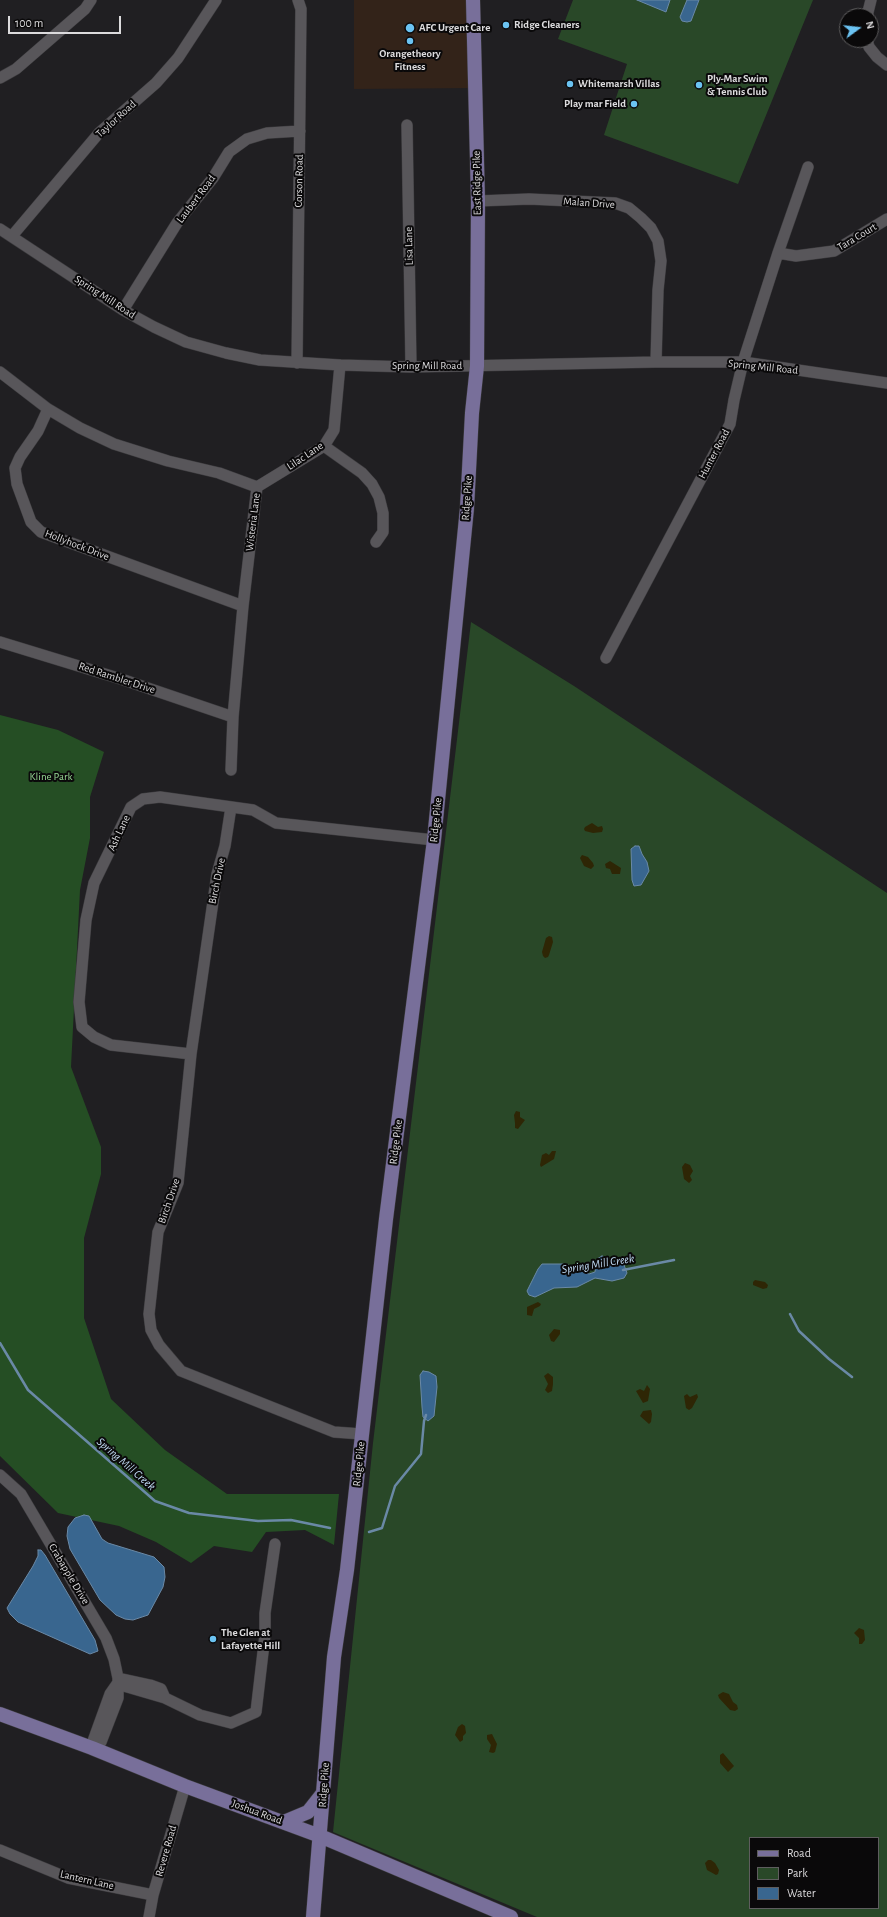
<!DOCTYPE html>
<style>
body{margin:0}
#map{position:relative;width:887px;height:1917px;overflow:hidden;background:#201f22;font-family:"Alegreya Sans",sans-serif}
canvas{display:block}
.legend{position:absolute;left:749px;top:1837px;width:130px;height:72px;box-sizing:border-box;background:#0a090a;border:1px solid #5e5d5e;margin:0;padding:5px 7px;list-style:none;font-size:12px;color:#dcdbdd}
.legend li{display:flex;align-items:center;gap:8px;height:20px}
.legend b{width:20px;border:1px solid #5e5d5e}
.north{position:absolute;left:839px;top:8px;width:40px;height:40px;box-sizing:border-box;background:#0a090a;border:1px solid #5e5d5e;border-radius:50%;rotate:75deg;font-size:11px;font-weight:700;line-height:16px;text-align:center;color:#dcdbdd}
.north::after{content:'';display:block;margin:auto;width:14px;height:18px;background:#6bc3f2;clip-path:polygon(50% 0,100% 100%,50% 72%,0 100%)}
.scale{position:absolute;left:8px;top:16px;width:113px;height:18px;box-sizing:border-box;border:2px solid #dcdbdd;border-top:0;padding-left:5px;font-size:12px;line-height:14px;white-space:nowrap;color:#dcdbdd;-webkit-text-stroke:3px #0a090a;paint-order:stroke}
</style>
<div id="map">
<canvas width="887" height="1917"></canvas>
<ul class="legend">
<li><b style="height:5px;background:#786f9a"></b>Road</li>
<li><b style="height:11px;background:#294828"></b>Park</li>
<li><b style="height:11px;background:#39668f"></b>Water</li>
</ul>
<div class="north">N</div>
<div class="scale">100 m</div>
</div>
<script>
const c = document.querySelector('canvas').getContext('2d');
c.lineJoin = 'round';
function fill(path, color) { c.fillStyle = color; c.fill(path, 'evenodd'); }
const shape = rows => new Path2D(rows.map(r => 'M' + r).join(''));
function trace(path, color, width, dash) { c.strokeStyle = color; c.lineWidth = width; c.lineCap = dash ? 'butt' : 'round'; c.setLineDash(dash || []); c.stroke(path); }
function label(font, color, halo, rows, align = 'center') {
  c.font = font + ' "Alegreya Sans",sans-serif'; c.lineWidth = 4; c.setLineDash([]); c.textBaseline = 'middle'; c.strokeStyle = halo; c.fillStyle = color; for (const [text, x, y, turn = 0] of rows) {
    c.save(); c.translate(x, y); c.rotate((+turn || 0) * Math.PI / 180); c.textAlign = isNaN(turn) ? turn : align; if (halo) c.strokeText(text, 0, 0); c.fillText(text, 0, 0); c.restore();
  }
}
const commercial = shape([
 [354,0,473,0,475,88,354,89]
]);
const green = shape([
 [573,0,813,0,738,184,604,135,627,64,558,39],
 [471,622,574,686,887,893,887,1917,537,1917,333,1832,373,1443],
 [750,1838,878,1838,878,1908,750,1908]
]);
const forest = shape([
 [0,715,58,730,104,752,90,797,90,838,80,890,71,1067,101,1147,101,1174,84,1238,84,1318,111,1399,165,1450,227,1494,339,1494,334,1545,305,1530,266,1532,252,1552,214,1546,191,1563,156,1542,119,1526,58,1513,0,1456]
]);
const sand = shape([
 [592,823,598,827,602,826,603,829,602,832,593,833,585,831,584,829,585,827],
 [582,855,588,857,593,863,594,866,591,869,584,866,580,858],
 [610,861,621,868,620,874,612,874,610,869,606,868,605,864],
 [549,936,552,937,553,942,549,955,548,957,545,958,543,956,542,952,546,938],
 [516,1111,520,1112,520,1117,525,1120,518,1129,515,1128,515,1123,514,1115],
 [552,1151,556,1151,554,1159,541,1167,540,1165,542,1155,546,1153,549,1155],
 [685,1163,690,1165,693,1171,690,1176,692,1180,689,1183,684,1179,682,1167],
 [755,1280,765,1282,768,1285,767,1288,763,1289,753,1285,753,1282],
 [538,1302,541,1304,540,1306,534,1309,532,1316,527,1315,527,1307],
 [554,1329,560,1330,560,1334,554,1342,551,1341,549,1335],
 [548,1373,553,1377,553,1384,552,1391,548,1393,545,1390,548,1384,544,1376],
 [647,1385,650,1389,648,1401,643,1403,636,1391,640,1389,644,1391],
 [687,1394,690,1397,697,1394,698,1397,692,1408,689,1410,686,1408,684,1396],
 [651,1410,652,1414,651,1422,649,1424,640,1416,643,1411],
 [859,1628,864,1630,865,1640,862,1644,859,1644,859,1638,854,1633],
 [723,1692,729,1694,733,1702,737,1705,738,1709,735,1711,730,1710,719,1698,718,1695],
 [462,1724,465,1726,466,1733,463,1736,463,1740,460,1742,455,1735,458,1727],
 [492,1734,497,1744,495,1752,493,1753,489,1752,491,1745,487,1739,487,1735],
 [723,1753,734,1766,728,1772,720,1763,720,1755],
 [708,1860,711,1860,715,1863,719,1870,718,1874,716,1875,707,1870,705,1863]
]);
const water = shape([
 [637,0,670,0,666,12,637,0],
 [687,0,699,0,691,21,687,22,682,21,680,17,687,0],
 [635,846,639,846,642,854,647,862,649,871,641,885,634,886,632,880,631,849,635,846],
 [602,1256,624,1265,627,1273,624,1278,612,1281,595,1278,577,1287,554,1288,535,1297,529,1295,527,1291,538,1269,542,1264,566,1264,589,1274,595,1272,597,1259,602,1256],
 [423,1371,429,1372,436,1376,437,1387,434,1416,428,1421,423,1417,422,1407,420,1375,423,1371],
 [84,1515,89,1516,102,1539,108,1543,154,1557,164,1567,165,1577,163,1587,148,1615,133,1620,125,1619,116,1615,100,1600,70,1549,67,1536,68,1527,75,1518,84,1515],
 [38,1550,41,1550,45,1555,95,1640,98,1651,90,1654,18,1622,10,1614,7,1608,33,1566,38,1556,38,1550]
]);
const stream = shape([
 [623,1270,674,1260],
 [790,1314,799,1331,829,1359,852,1377],
 [0,1343,28,1390,155,1501,189,1513,258,1521,291,1520,330,1528],
 [369,1532,382,1528,395,1486,421,1454,424,1421,426,1415]
]);
const minor = shape([
 [867,16,871,0],
 [867,40,869,47,877,57,887,65],
 [0,78,16,69,85,9,91,0],
 [407,125,411,367],
 [478,201,529,199,615,203,629,208,641,218,651,228,658,241,661,261,658,290,656,362],
 [0,229,123,310,154,327,186,342,226,353,260,360,340,365,411,367,656,362,743,362,887,383],
 [12,236,99,133,156,83,178,58,216,0],
 [778,253,796,256,834,251,887,219],
 [123,310,177,223,213,178,229,152,247,139,267,133,300,131],
 [297,363,301,9,298,0],
 [0,372,48,409,80,428,114,444,168,461,219,473,257,487],
 [48,409,38,431,20,457,15,468,17,484,31,522,41,532,243,606],
 [324,446,362,473,372,484,379,497,383,513,383,532,376,542],
 [257,487,324,446,334,430,340,365],
 [0,642,121,679,233,717],
 [606,658,730,424,734,400,743,362,778,253,808,167],
 [231,770,233,717,243,606,257,487],
 [231,807,225,846,217,874,191,1054,178,1183,158,1232,149,1314,151,1330,159,1345,181,1371,334,1432,362,1434],
 [191,1054,111,1045,94,1037,82,1027,79,1002,86,920,94,883,131,807,143,799,160,797,253,810,276,823,434,840],
 [0,1475,21,1494,106,1638,114,1659,118,1678,118,1698,101,1742,92,1748],
 [118,1678,150,1685,161,1689,165,1698],
 [117,1684,165,1698,200,1715,231,1723,256,1712,265,1635,265,1613,275,1544],
 [92,1748,93,1741,110,1694,117,1684],
 [0,1850,68,1878,153,1895],
 [149,1917,153,1895,185,1786]
]);
const major = shape([
 [0,1714,92,1748,185,1786,320,1836,511,1917],
 [284,1822,308,1812,323,1793],
 [313,1917,334,1657,347,1570,386,1219,434,840,467,508,472,413,477,366,478,201,473,0]
]);
const markers = [
 [506,25,4,"#6bc3f2"],
 [410,28,5,"#6bc3f2"],
 [410,41,4,"#6bc3f2"],
 [570,84,4,"#6bc3f2"],
 [699,85,4,"#6bc3f2"],
 [634,104,4,"#6bc3f2"],
 [213,1639,4,"#6bc3f2"]
];
const poiNames = [
 ["Ridge Cleaners",514,25],
 ["AFC Urgent Care",419,28],
 ["Orangetheory",410,54,"center"],
 ["Fitness",410,67,"center"],
 ["Ply-Mar Swim",707,79],
 ["& Tennis Club",707,92],
 ["Whitemarsh Villas",578,84],
 ["Play mar Field",626,104,"right"],
 ["The Glen at",221,1633],
 ["Lafayette Hill",221,1646]
];
const streetNames = [
 ["Taylor Road",116,119,-42],
 ["Corson Road",299,181,-89],
 ["East Ridge Pike",477,183,-91],
 ["Laubert Road",196,199,-53],
 ["Malan Drive",589,203,4],
 ["Tara Court",857,237,-31],
 ["Lisa Lane",409,246,-91],
 ["Spring Mill Road",105,297,33],
 ["Spring Mill Road",427,366],
 ["Spring Mill Road",763,367,6],
 ["Hunter Road",714,454,-62],
 ["Lilac Lane",305,456,-34],
 ["Ridge Pike",467,498,-86],
 ["Wisteria Lane",253,522,-83],
 ["Hollyhock Drive",77,545,21],
 ["Red Rambler Drive",117,678,18],
 ["Ridge Pike",436,820,-84],
 ["Ash Lane",119,833,-65],
 ["Birch Drive",217,881,-78],
 ["Ridge Pike",396,1142,-83],
 ["Birch Drive",169,1201,-71],
 ["Ridge Pike",359,1464,-84],
 ["Crabapple Drive",69,1574,59],
 ["Ridge Pike",324,1785,-86],
 ["Joshua Road",257,1812,20],
 ["Revere Road",166,1851,-74],
 ["Lantern Lane",87,1880,13]
];
const parkNames = [
 ["Kline Park",51,777]
];
const waterNames = [
 ["Spring Mill Creek",598,1264,-9],
 ["Spring Mill Creek",126,1464,41]
];
fill(commercial, '#332319');
fill(green, '#294828');
fill(forest, '#254e24');
fill(sand, '#2e2605');
fill(water, '#39668f');
trace(water, '#6a89a6', 1);
trace(stream, '#6a89a6', 2.5);
trace(minor, '#3c3b3e', 12);
trace(major, '#3c3b3e', 15);
trace(minor, '#58565a', 11);
trace(major, '#786f9a', 14);
for (const [x, y, r, color] of markers) { const dot = new Path2D(); dot.arc(x, y, r, 0, 2 * Math.PI); c.fillStyle = color; c.fill(dot); trace(dot, '#0a090a', 1.5); }
label('bold 11px', '#dcdbdd', '#0a090a', poiNames, 'left');
label('11px', '#dcdbdd', '#0a090a', streetNames);
label('11px', '#96d693', '#0a090a', parkNames);
label('italic 12px', '#c0dbf4', '#0a090a', waterNames);
</script>
